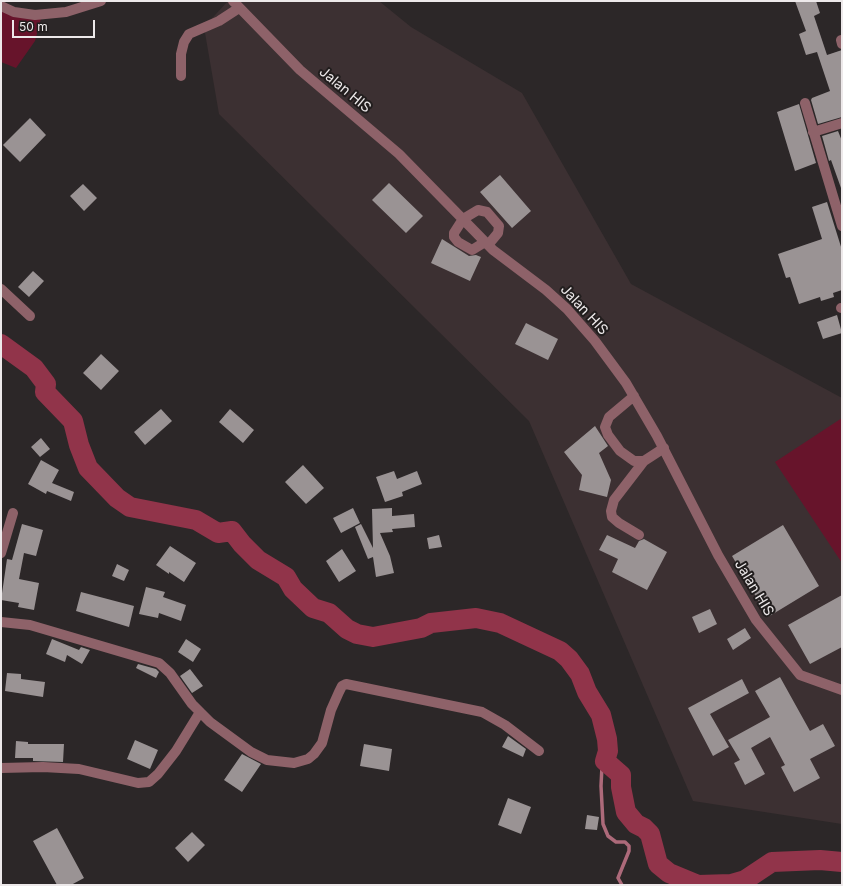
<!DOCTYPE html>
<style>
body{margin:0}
#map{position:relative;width:843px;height:886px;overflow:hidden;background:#2c2728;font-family:Inter,sans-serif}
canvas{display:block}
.frame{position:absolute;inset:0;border:2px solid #ede9ea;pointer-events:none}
.scale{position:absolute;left:12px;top:20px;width:83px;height:18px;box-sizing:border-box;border:2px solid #ede9ea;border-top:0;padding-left:5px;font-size:12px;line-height:14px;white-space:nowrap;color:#ede9ea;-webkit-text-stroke:3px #221e1e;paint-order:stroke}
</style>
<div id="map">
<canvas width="843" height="886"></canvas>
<div class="frame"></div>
<div class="scale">50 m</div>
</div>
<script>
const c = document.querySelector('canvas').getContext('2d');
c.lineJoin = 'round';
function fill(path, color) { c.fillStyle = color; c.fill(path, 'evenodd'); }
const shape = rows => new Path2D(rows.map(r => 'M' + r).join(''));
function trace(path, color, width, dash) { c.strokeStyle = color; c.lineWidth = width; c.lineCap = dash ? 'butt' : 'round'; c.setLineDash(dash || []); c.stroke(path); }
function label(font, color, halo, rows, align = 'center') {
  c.font = font + ' Inter,sans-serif'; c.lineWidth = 4; c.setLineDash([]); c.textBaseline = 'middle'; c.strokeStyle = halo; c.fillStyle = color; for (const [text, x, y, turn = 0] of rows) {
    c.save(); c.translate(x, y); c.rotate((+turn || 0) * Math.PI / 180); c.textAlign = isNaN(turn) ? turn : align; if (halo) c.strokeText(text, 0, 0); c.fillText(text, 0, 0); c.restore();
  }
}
const built = shape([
 [228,1,379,1,411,27,522,93,631,284,842,398,842,824,693,801,529,421,219,114,204,27]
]);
const green = shape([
 [1,4,21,10,43,11,35,41,16,68,1,62],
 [842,418,842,563,775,462]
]);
const stream = shape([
 [605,761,602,766,601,786,603,824,608,836,616,842,625,842,629,846,629,851,618,878,622,885]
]);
const river = shape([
 [1,344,34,368,46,384,45,392,73,421,79,445,88,468,117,498,130,507,196,520,218,533,232,531,242,544,258,560,286,577,293,589,313,608,329,613,347,629,357,634,373,637,421,628,431,623,476,618,500,623,560,651,569,659,580,674,587,692,601,715,607,739,608,751,605,761,621,775,621,787,626,812,636,824,644,828,650,834,658,864,669,873,698,885,731,884,745,880,772,862,820,860,842,862]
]);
const building = shape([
 [795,1,816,1,820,13,814,16,827,55,842,50,842,117,818,124,811,100,812,98,830,91,817,52,806,55,799,34,806,31],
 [799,104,816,163,795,171,777,112],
 [30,118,46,135,20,162,3,145],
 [838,131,842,141,842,187,841,188,831,160,829,161,822,136],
 [500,175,531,211,512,228,480,192],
 [389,183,423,216,406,233,372,200],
 [83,184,97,198,84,211,70,196],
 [827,202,842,250,842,290,833,293,834,297,821,301,820,297,799,304,790,277,786,278,778,254,822,239,812,207],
 [442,239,469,256,476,255,481,257,470,281,431,263],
 [33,271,44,281,29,297,18,287],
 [837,315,842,333,823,339,817,322],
 [526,323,558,339,548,360,515,344],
 [101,354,119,371,101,390,83,373],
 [161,409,172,421,145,445,134,432],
 [230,409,254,430,243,443,219,422],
 [595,426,608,446,599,453,611,480,607,497,579,490,582,475,564,452],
 [41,438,50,449,40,457,31,447],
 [41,460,59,470,52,483,74,492,71,501,47,491,46,494,28,484],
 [303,465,324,488,306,504,285,482],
 [394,471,397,479,417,471,422,484,402,492,403,496,385,502,376,477],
 [353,508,360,523,341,533,333,518],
 [392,508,392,516,414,514,415,527,392,529,393,532,380,533,390,556,394,573,376,577,373,557,368,559,355,527,361,524,373,548,372,509],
 [22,524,43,530,36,556,24,553,19,579,39,583,34,610,18,607,19,603,1,600,7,559,12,560],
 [783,525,819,586,768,617,732,556],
 [439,535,442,547,429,549,427,538],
 [607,535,635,548,639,541,644,539,667,552,647,590,612,572,618,559,599,550],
 [170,546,196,563,184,582,169,572,169,574,156,565],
 [342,549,356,571,339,582,326,561],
 [117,564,129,570,124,581,112,576],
 [146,587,165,592,163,597,186,605,181,621,159,613,158,618,139,614],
 [81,592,134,606,129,627,76,611],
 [842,595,842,647,810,664,788,625],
 [710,609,717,624,699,633,692,617],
 [745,628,751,638,733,650,727,639],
 [52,639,79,650,81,647,90,650,82,664,67,655,65,662,46,654],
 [186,639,201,649,193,662,178,652],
 [138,664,156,669,159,672,156,678,136,668],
 [190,669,203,686,192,693,180,676],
 [7,673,21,674,21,679,45,682,43,697,5,691],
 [780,677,810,731,823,724,835,746,810,759,820,778,794,792,781,767,785,765,770,737,751,748,765,774,745,785,734,763,740,760,728,740,770,717,755,691],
 [742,679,749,693,710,714,729,747,713,756,688,708],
 [508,736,526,749,523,757,502,747],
 [135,740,158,750,150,769,127,759],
 [16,741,28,742,28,744,64,744,63,762,33,761,33,758,15,758],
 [364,744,392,749,389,771,360,766],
 [242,754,261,764,242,792,224,780],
 [508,798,531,807,521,834,498,825],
 [587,815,599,817,597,830,585,829],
 [57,828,84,878,71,885,57,885,33,841],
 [192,832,205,845,188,862,175,848]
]);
const minor = shape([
 [233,1,300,70,399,154,493,250,546,290,567,309,595,341,626,383,657,436,718,555,756,620,800,675,842,690],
 [1,6,14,12,35,15,66,12,101,1],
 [841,40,842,44],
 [181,76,181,54,184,42,189,34,219,21,239,8],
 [805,103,842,226],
 [813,132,842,123],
 [485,242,472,250,458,242,454,237,454,233,463,219,478,210,487,212,499,226,498,233,488,245],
 [1,289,30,316],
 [841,308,842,308],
 [634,396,609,417,605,427,608,435,620,451,634,461,644,461,664,448],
 [639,535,619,523,612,517,611,511,614,500,644,461],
 [1,553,13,513],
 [1,622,30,625,159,663,170,673,192,704,210,722,251,752,267,760,294,763,308,759,314,754,322,743,331,710,339,692,342,686,346,684,482,712,505,725,539,751],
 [1,768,43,767,79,769,138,783,149,782,158,774,176,751,200,712]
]);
const streetNames = [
 ["Jalan HIS",345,90,40],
 ["Jalan HIS",584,310,47],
 ["Jalan HIS",754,588,59]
];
fill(built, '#3c3032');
fill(green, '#67142b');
trace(stream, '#ad6a7a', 3.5);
trace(river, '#91344a', 20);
fill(building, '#9a9394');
trace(minor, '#8e6269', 10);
label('14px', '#ede9ea', '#221e1e', streetNames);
</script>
